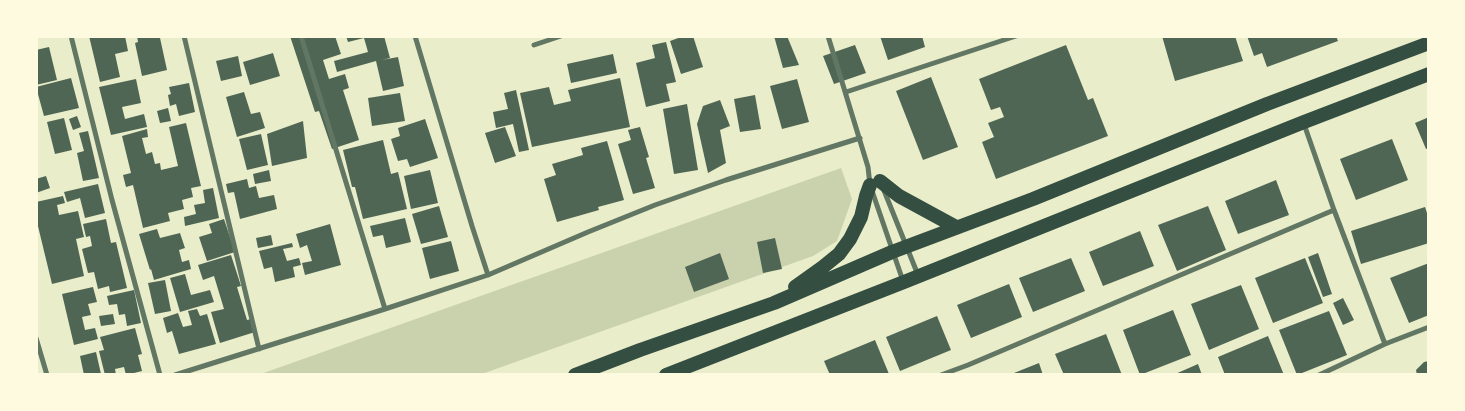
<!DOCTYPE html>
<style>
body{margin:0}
#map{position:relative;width:1465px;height:411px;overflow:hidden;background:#e9edc9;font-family:"Roboto Serif",serif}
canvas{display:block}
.frame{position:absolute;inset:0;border:38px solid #fefae0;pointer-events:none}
</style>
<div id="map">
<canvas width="1465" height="411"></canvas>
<div class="frame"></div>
</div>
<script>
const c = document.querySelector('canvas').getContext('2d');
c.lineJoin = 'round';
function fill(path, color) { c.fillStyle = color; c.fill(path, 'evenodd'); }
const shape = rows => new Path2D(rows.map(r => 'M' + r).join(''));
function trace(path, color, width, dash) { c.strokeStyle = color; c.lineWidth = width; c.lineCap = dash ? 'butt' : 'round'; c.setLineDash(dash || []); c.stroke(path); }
const green = shape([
 [841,168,852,199,837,241,813,256,479,375,258,375]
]);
const building = shape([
 [89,36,125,36,128,51,115,54,120,77,100,82],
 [137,36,163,36,160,38,167,70,142,76,135,43,138,42],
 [290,36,335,36,341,54,323,60,329,79,345,74,349,88,343,90,359,140,332,149,319,111,315,112],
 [346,36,384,36,390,58,382,60,398,57,404,86,383,91,376,61,337,72,334,61,368,52,364,38,348,42],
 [684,36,693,36,703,67,681,74,670,41],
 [774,36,787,36,799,65,783,68],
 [880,36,922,36,925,47,888,60],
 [1162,36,1235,36,1243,61,1175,81],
 [1247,36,1336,36,1338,41,1267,67,1262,53,1254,56],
 [666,42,676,82,666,84,670,101,646,107,636,63,655,58,652,45],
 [855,45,866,73,834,84,823,56],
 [1066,45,1088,100,1093,98,1108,136,996,179,982,142,994,137,988,123,1004,117,1000,107,991,110,979,79],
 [49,47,57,80,36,85,36,50],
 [273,53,280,76,250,85,243,62],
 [613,54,617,73,571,83,567,64],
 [238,56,242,76,221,81,216,61],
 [931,77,958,147,923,160,896,91],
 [71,78,79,108,44,116,36,87],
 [620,78,630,127,532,147,520,93,549,87,554,105,571,101,568,90],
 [136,79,141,103,122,107,125,119,144,114,147,127,111,135,99,87],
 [797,79,809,122,782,129,770,86],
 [189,83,195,112,179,116,176,104,170,106,168,95,171,94,169,87],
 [516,90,529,150,519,152,513,124,496,128,493,112,508,109,504,93],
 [244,92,251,114,260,112,265,128,237,137,226,97],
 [400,93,405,121,372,126,368,98],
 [755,95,761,129,740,132,734,99],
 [720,100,730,126,720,130,726,163,708,173,697,124,703,106],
 [687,104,698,170,674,174,663,109],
 [168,108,171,121,160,123,157,111],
 [77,116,81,127,73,130,69,119],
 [1429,117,1429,148,1426,149,1415,123],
 [64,118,72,150,55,154,47,122],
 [425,119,438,158,410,167,407,159,398,161,391,139,400,136,398,128],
 [303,121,307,158,272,166,267,134],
 [186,123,201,186,191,188,193,197,182,200,184,209,168,213,170,221,143,228,133,185,126,187,123,175,131,173,122,136,147,129,148,137,142,138,146,154,152,152,155,164,160,163,161,170,178,166,169,127],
 [505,127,516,156,495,163,485,133],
 [640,127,649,157,646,158,655,188,633,194,618,144,631,140,628,130],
 [88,131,99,178,83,181,77,153,84,151,79,133],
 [261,134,268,165,247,170,239,139],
 [1392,139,1408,180,1356,200,1340,159],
 [383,140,391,174,398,172,407,209,363,219,355,187,352,187,343,150],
 [607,141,624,200,598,207,599,210,557,222,544,179,556,175,552,164,583,155,581,148],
 [269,170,271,181,255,184,253,174],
 [430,170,438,203,411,209,404,176],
 [46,176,50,188,36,193,36,179],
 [247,179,249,188,256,186,259,198,274,195,277,209,240,219,234,192,228,193,226,184],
 [1276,180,1289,215,1238,234,1225,201],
 [98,184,105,213,85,218,80,198,67,202,64,192],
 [213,188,219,218,185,226,184,217,196,214,194,205,205,203,203,190],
 [63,196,65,203,57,205,59,215,78,211,84,237,76,239,84,276,52,284,36,218,36,202],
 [439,206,448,237,421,244,412,214],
 [1208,206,1226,250,1177,271,1158,225],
 [1425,207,1429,219,1429,243,1361,264,1351,231],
 [405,218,411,242,386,248,383,235,373,237,370,226],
 [106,219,111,243,116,242,127,288,110,292,109,286,98,289,94,272,88,273,82,249,92,246,90,236,86,237,83,224],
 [224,219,235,252,207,261,199,237,212,233,209,224],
 [330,224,341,265,305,275,302,263,312,261,307,245,300,248,296,234],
 [157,229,160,238,180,233,185,248,179,250,182,262,189,260,191,269,154,280,151,269,150,270,139,234],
 [1140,231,1154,266,1103,286,1089,252],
 [271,235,273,245,258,248,256,238],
 [775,238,782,269,763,273,757,242],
 [451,241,459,271,430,279,422,248],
 [292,243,293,247,283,249,287,261,299,258,301,265,293,267,295,277,275,282,272,267,264,269,259,251],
 [720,253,729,279,694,292,685,267],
 [1318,253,1332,294,1323,297,1308,257],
 [231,255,241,286,237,287,247,320,251,319,255,332,220,343,211,312,224,309,214,276,203,280,198,265],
 [1071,258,1085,291,1033,312,1019,278],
 [1305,258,1323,303,1273,323,1255,278],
 [1429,263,1429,315,1409,323,1390,278],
 [185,274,191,295,210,290,214,302,180,312,170,278],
 [165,280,171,311,155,314,148,283],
 [1009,284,1022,317,971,338,957,305],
 [1241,285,1259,329,1209,350,1191,304],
 [93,287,97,302,88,304,91,315,82,317,85,330,95,328,98,339,74,345,62,294],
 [134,290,141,323,127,326,125,314,119,315,117,304,109,305,107,296],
 [1343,298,1354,320,1343,325,1333,303],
 [197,309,200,316,207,314,216,344,179,354,172,331,167,333,163,318,178,313,183,327,192,325,188,311],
 [1173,310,1191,355,1140,375,1123,330],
 [1329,311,1347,355,1297,375,1279,330],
 [113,314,115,324,101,326,99,316],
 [937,316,951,350,900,371,886,337],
 [135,328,142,354,138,355,142,371,126,375,124,367,115,369,116,375,105,375,99,351,104,350,100,337],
 [1106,334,1122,375,1064,375,1055,354],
 [1268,336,1284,375,1225,375,1218,357],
 [875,340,889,374,830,375,824,361],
 [96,352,101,374,84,375,80,356],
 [1429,361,1429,375,1417,375,1416,370,1424,362],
 [1039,363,1043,375,1009,375],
 [1198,364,1202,375,1173,375]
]);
const minor = shape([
 [71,36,112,200,160,375],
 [184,36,259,349],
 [301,36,385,309],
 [415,36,472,226,488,275],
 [828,36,868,167,870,185,903,281],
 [534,45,561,36],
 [846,92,1016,36],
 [1304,124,1334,210,1385,344],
 [883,188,918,275],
 [36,338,47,375],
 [175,375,385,309,488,275,588,232,655,205,726,180,860,138],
 [941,375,968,365,1334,210],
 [1319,375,1385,344,1429,327]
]);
const trunk = shape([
 [880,181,899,196,956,227],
 [795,287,823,267,839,254,850,239,861,217,866,196,870,185],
 [575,375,640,350,774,303,892,252,1033,199,1267,104,1429,43],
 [666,375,904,282,1304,122,1429,74]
]);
fill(green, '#cad2ad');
fill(building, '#4f6655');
trace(minor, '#617663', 5);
trace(trunk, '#344e41', 14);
</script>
